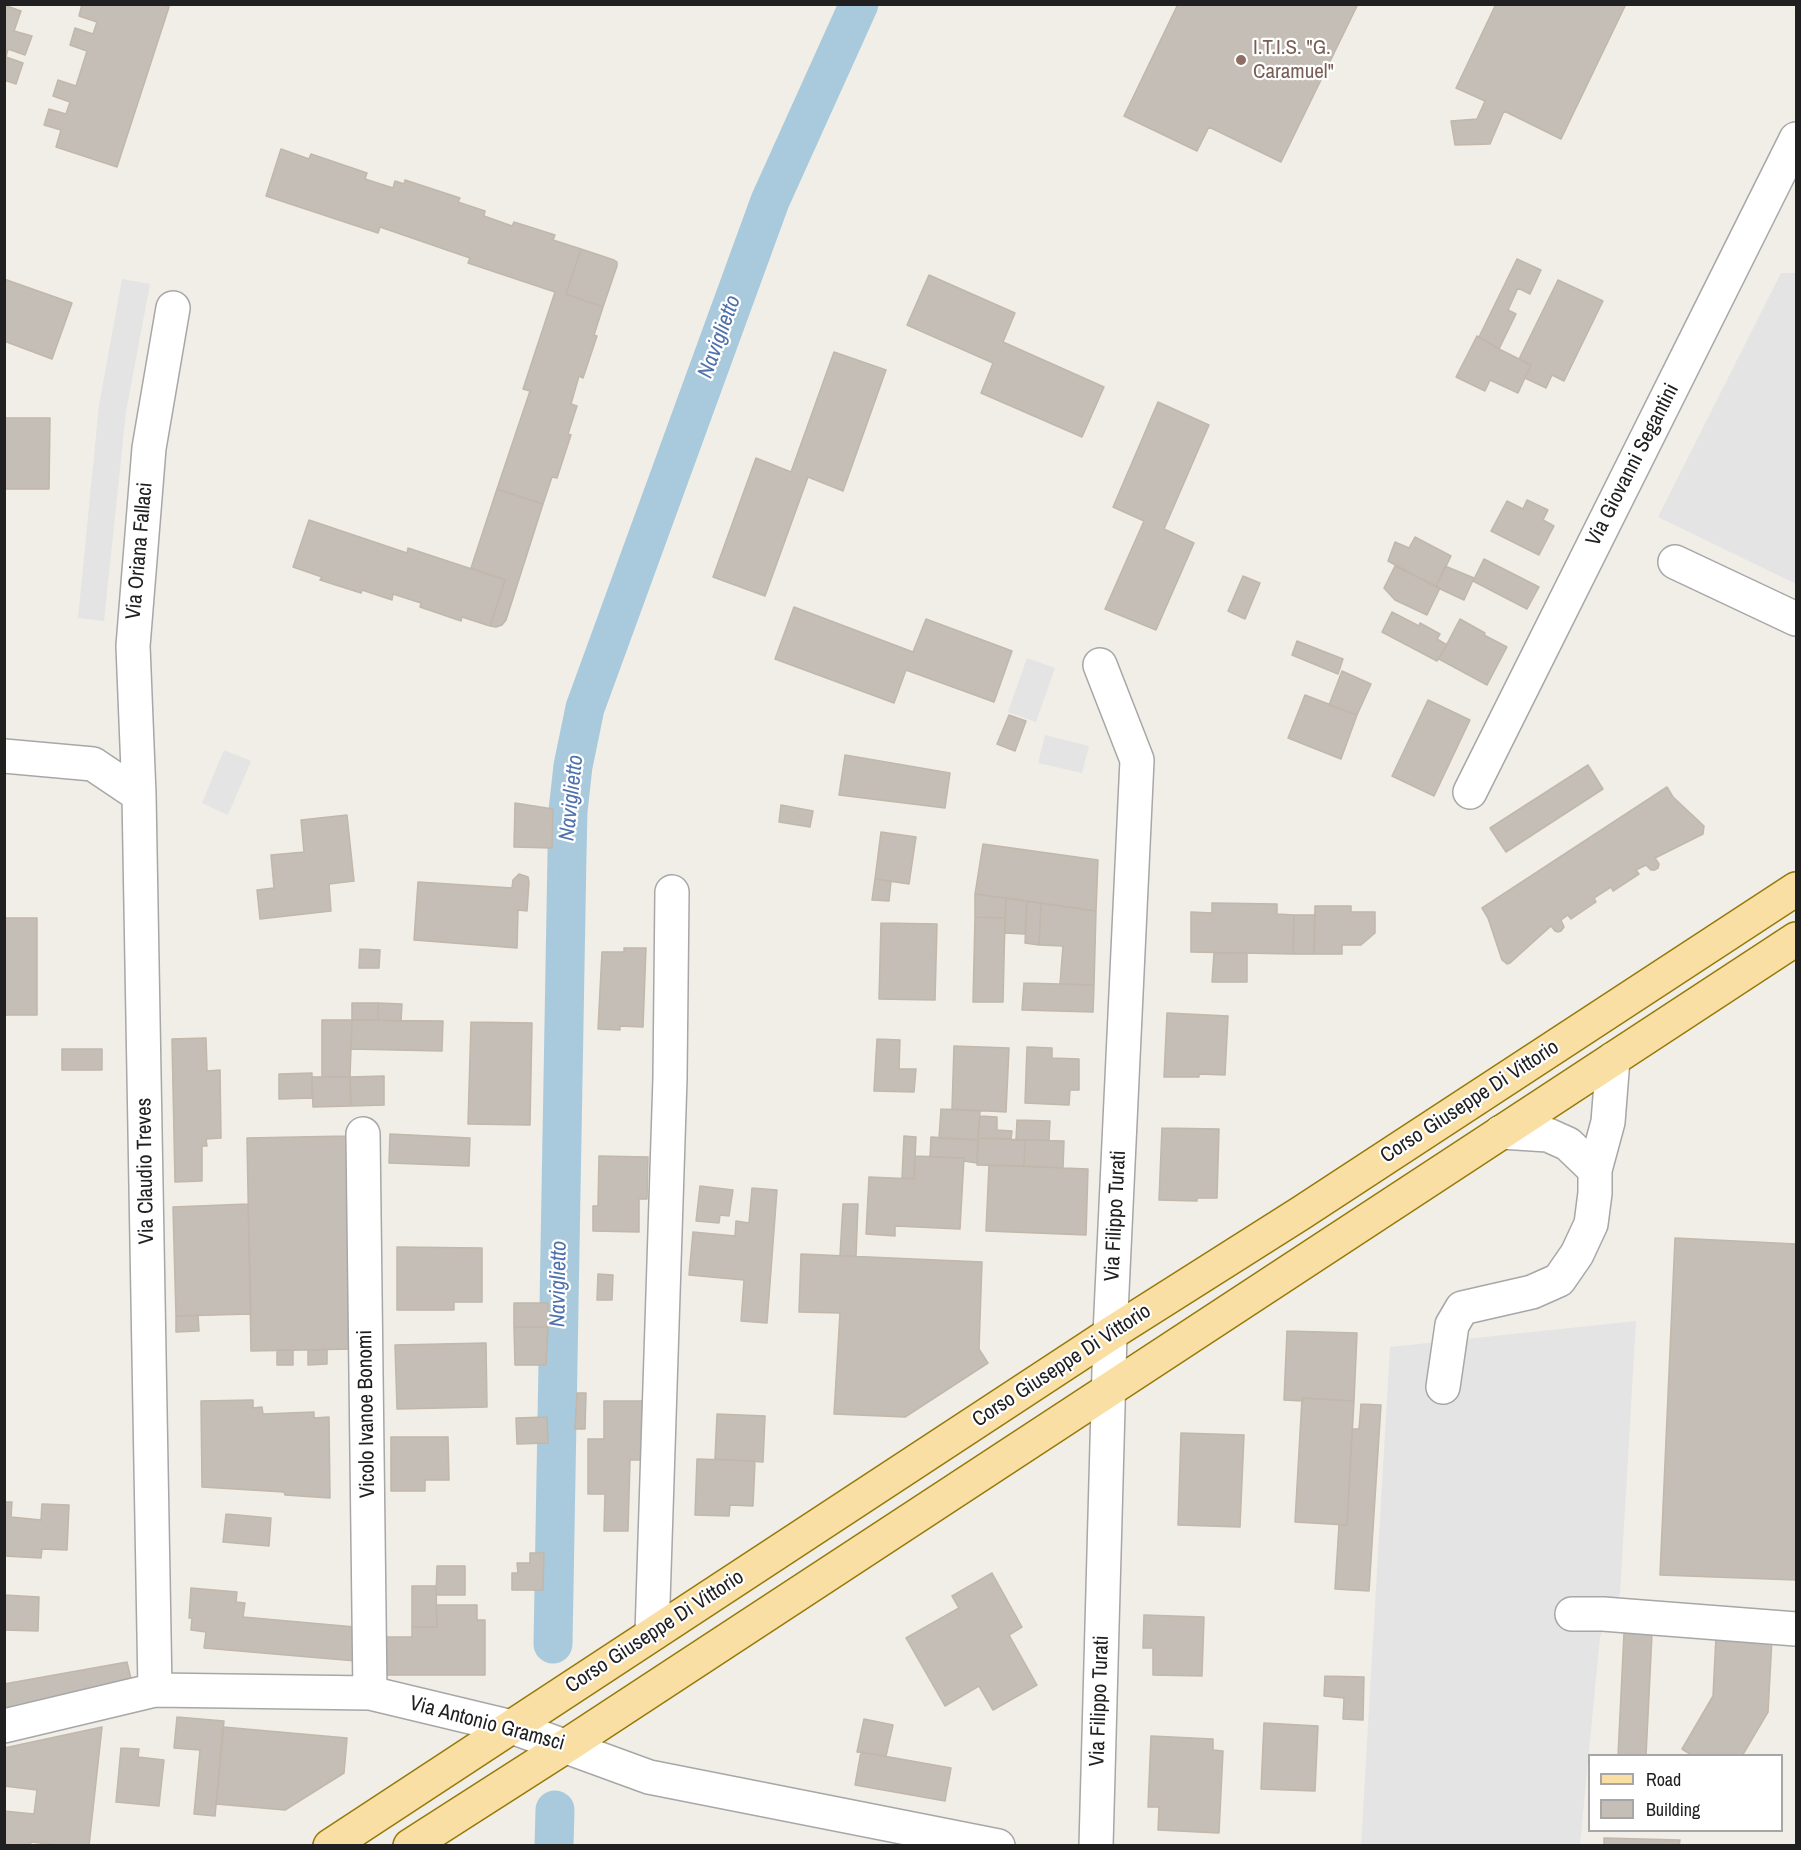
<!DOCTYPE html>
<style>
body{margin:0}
#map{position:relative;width:1801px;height:1850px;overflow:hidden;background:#f0eee7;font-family:"Archivo Narrow",sans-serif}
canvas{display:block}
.frame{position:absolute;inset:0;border:6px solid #202020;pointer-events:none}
.legend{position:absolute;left:1588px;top:1754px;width:195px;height:78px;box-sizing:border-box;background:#fff;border:2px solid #a6a6a6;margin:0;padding:8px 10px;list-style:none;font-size:18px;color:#202020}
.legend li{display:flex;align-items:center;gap:12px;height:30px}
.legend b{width:30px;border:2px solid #a6a6a6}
</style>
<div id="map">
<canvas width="1801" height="1850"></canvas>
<div class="frame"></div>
<ul class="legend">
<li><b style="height:8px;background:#f9dfa4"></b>Road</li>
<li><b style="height:16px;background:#c5beb6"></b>Building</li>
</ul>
</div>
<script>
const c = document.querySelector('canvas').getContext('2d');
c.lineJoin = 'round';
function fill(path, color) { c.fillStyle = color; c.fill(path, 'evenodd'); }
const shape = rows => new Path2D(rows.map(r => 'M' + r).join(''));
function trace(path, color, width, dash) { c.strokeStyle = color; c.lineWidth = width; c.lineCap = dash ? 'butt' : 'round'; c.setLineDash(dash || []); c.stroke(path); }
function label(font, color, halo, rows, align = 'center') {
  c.font = font + ' "Archivo Narrow",sans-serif'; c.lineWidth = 4.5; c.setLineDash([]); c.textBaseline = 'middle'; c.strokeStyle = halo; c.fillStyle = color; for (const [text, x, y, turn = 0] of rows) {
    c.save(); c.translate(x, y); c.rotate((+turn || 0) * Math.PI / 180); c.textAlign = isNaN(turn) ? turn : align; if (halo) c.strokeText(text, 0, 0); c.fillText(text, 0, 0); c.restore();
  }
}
const parking = shape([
 [1781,273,1796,273,1796,584,1658,517],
 [122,279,150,284,126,412,104,621,78,618,99,405],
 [1027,658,1055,668,1036,722,1008,712],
 [1045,735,1089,746,1082,773,1038,763],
 [224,750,251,761,228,815,202,803],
 [1636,1321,1620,1594,1600,1637,1580,1845,1361,1846,1390,1347]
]);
const canal = shape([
 [553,1644,567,854,568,811,573,766,585,708,770,201,859,4],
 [554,1846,555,1810]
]);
const building = shape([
 [82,4,163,4,169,7,117,167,56,147,61,130,44,125,49,109,66,114,70,102,53,96,58,80,76,86,87,51,70,45,75,28,93,34,97,22,79,16,82,4],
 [1178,4,1358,4,1281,162,1209,127,1197,151,1124,116,1178,4],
 [1496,4,1626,4,1561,139,1504,111,1490,144,1455,145,1451,121,1477,119,1485,101,1456,88,1496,4],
 [4,5,21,11,14,31,32,36,25,55,8,49,6,57,23,63,16,84,4,80,4,5],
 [281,149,309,159,311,154,367,173,365,179,393,188,395,181,404,184,405,180,460,198,458,202,485,211,484,216,512,226,514,222,555,235,553,240,581,249,566,294,603,307,594,335,597,336,583,378,579,376,571,404,577,406,568,434,571,435,557,478,552,477,543,504,497,489,530,391,523,389,555,292,468,263,470,258,380,227,378,233,266,196,281,149],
 [581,249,614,260,617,262,617,266,603,307,566,294,581,249],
 [1517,259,1541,270,1530,294,1518,288,1508,310,1516,314,1499,349,1479,337,1517,259],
 [929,275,1015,313,1003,342,1104,387,1082,437,981,393,993,363,907,325,929,275],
 [4,279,72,303,52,359,4,341,4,279],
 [1558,280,1603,301,1564,381,1552,375,1546,388,1525,378,1531,365,1519,359,1558,280],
 [1477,336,1499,349,1531,365,1518,393,1490,380,1485,391,1456,377,1477,336],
 [834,352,886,370,843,491,808,477,765,596,713,577,756,458,791,472,834,352],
 [1158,402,1209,425,1164,529,1194,543,1156,630,1105,609,1144,521,1113,507,1158,402],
 [4,418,50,418,49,489,4,489,4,418],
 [497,489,543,504,506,620,502,625,496,627,490,626,505,580,471,568,497,489],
 [1527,500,1548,510,1543,520,1554,526,1539,555,1491,531,1507,501,1523,509,1527,500],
 [309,520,407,553,408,548,505,580,490,626,462,617,461,621,420,607,421,603,393,594,392,600,362,590,361,593,320,580,322,577,293,567,309,520],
 [1415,537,1451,556,1436,587,1388,561,1395,542,1409,548,1415,537],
 [1484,559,1539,587,1527,609,1473,581,1484,559],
 [1395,566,1440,588,1427,615,1395,600,1384,588,1395,566],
 [1445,566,1474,578,1464,600,1436,587,1445,566],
 [1243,576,1260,583,1245,619,1228,611,1243,576],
 [794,607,913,652,926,619,1012,651,994,702,906,670,894,703,775,659,794,607],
 [1392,612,1419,626,1420,623,1440,634,1437,639,1447,645,1437,661,1382,632,1392,612],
 [1460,619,1485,633,1484,635,1507,647,1487,685,1439,659,1460,619],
 [1297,641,1343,659,1338,674,1292,655,1297,641],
 [1342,671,1371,684,1357,715,1329,705,1342,671],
 [1305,695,1357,715,1341,759,1288,738,1305,695],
 [1428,700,1470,720,1434,796,1392,776,1428,700],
 [1009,715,1026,721,1015,751,997,744,1009,715],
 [845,755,950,773,945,808,839,795,845,755],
 [1588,765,1603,789,1506,852,1490,828,1588,765],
 [1667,787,1673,797,1704,826,1703,834,1655,858,1659,864,1658,868,1655,870,1651,870,1646,865,1636,870,1639,874,1613,891,1611,887,1594,898,1596,902,1571,919,1568,915,1561,920,1564,927,1561,931,1558,932,1555,931,1551,926,1510,963,1507,964,1502,960,1488,918,1482,908,1667,787],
 [515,803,553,809,552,848,514,847,515,803],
 [781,805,813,811,810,827,779,822,781,805],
 [347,815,354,881,329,884,331,911,260,919,257,890,274,888,271,855,304,852,301,820,347,815],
 [881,832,916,837,909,884,875,879,881,832],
 [983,844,1098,860,1096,911,975,894,983,844],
 [519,874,528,877,529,882,527,911,518,910,517,948,414,940,418,882,512,888,513,880,519,874],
 [875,879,891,881,889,901,872,900,875,879],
 [975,894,1006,898,1005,918,975,917,975,894],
 [1006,898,1027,901,1025,934,1005,933,1006,898],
 [1027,901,1041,903,1039,945,1025,943,1027,901],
 [1041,903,1096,911,1094,985,1060,984,1063,946,1039,945,1041,903],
 [1212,903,1277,904,1277,914,1294,915,1293,954,1191,952,1191,912,1212,913,1212,903],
 [1315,906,1351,906,1351,912,1375,912,1375,933,1361,945,1342,945,1342,954,1314,954,1315,906],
 [1294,915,1315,915,1314,954,1293,954,1294,915],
 [975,917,1005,918,1003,1002,973,1002,975,917],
 [4,918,37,918,37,1015,4,1015,4,918],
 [881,923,937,924,935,1000,879,999,881,923],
 [624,948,646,948,643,1027,620,1026,620,1030,598,1029,602,952,624,952,624,948],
 [360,949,380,950,379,968,359,968,360,949],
 [1214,953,1247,953,1247,982,1212,982,1214,953],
 [1024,983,1094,985,1093,1012,1022,1010,1024,983],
 [352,1003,378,1003,378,1020,352,1020,352,1003],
 [378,1003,402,1004,401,1021,378,1020,378,1003],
 [1167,1013,1228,1016,1225,1075,1199,1074,1199,1077,1164,1077,1167,1013],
 [322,1020,352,1020,350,1077,322,1077,322,1020],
 [352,1020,443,1021,442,1051,351,1049,352,1020],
 [471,1022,532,1023,530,1125,468,1124,471,1022],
 [206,1038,207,1071,220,1070,221,1138,206,1139,207,1146,202,1146,202,1181,175,1182,172,1039,206,1038],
 [877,1039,900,1040,899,1069,916,1069,914,1092,874,1091,877,1039],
 [954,1046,1009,1048,1006,1112,952,1109,954,1046],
 [1027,1047,1052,1048,1052,1058,1079,1059,1079,1090,1070,1090,1069,1105,1025,1103,1027,1047],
 [62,1049,102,1049,102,1070,62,1070,62,1049],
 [312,1073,312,1098,279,1099,279,1074,312,1073],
 [384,1076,384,1105,351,1106,350,1077,384,1076],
 [312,1077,350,1077,351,1106,313,1107,312,1077],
 [941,1109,980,1111,978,1140,939,1138,941,1109],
 [980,1116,997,1117,997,1130,1012,1131,1011,1139,978,1138,980,1116],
 [1017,1120,1050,1121,1049,1140,1016,1140,1017,1120],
 [1162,1128,1219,1129,1217,1198,1197,1198,1197,1201,1159,1200,1162,1128],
 [390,1134,470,1138,469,1166,389,1163,390,1134],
 [348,1136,353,1349,251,1351,247,1138,348,1136],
 [904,1136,916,1137,914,1179,902,1178,904,1136],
 [931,1137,978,1140,977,1163,964,1161,964,1158,930,1157,931,1137],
 [978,1138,1025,1140,1024,1166,977,1165,978,1138],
 [1025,1140,1064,1141,1063,1168,1024,1166,1025,1140],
 [599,1156,648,1157,647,1199,639,1199,639,1232,593,1231,593,1206,598,1206,599,1156],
 [915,1156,964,1158,960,1229,895,1226,895,1236,866,1234,869,1177,914,1179,915,1156],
 [989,1165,1088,1169,1086,1235,986,1231,989,1165],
 [700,1186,733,1190,729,1216,720,1215,719,1223,696,1221,700,1186],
 [752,1188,777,1190,767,1323,741,1321,744,1280,689,1275,693,1232,735,1236,736,1221,749,1223,752,1188],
 [248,1204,251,1314,176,1316,173,1207,248,1204],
 [843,1204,858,1204,856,1256,840,1256,843,1204],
 [1675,1238,1796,1244,1796,1580,1660,1575,1675,1238],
 [397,1247,482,1248,482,1302,454,1302,454,1310,397,1310,397,1247],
 [801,1254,982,1262,979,1349,988,1363,905,1417,834,1414,840,1313,799,1312,801,1254],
 [598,1274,613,1275,612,1300,597,1300,598,1274],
 [514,1303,548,1303,548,1327,514,1327,514,1303],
 [198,1315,199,1331,176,1332,176,1316,198,1315],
 [514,1327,548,1327,546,1365,515,1365,514,1327],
 [1287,1331,1357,1333,1354,1401,1302,1398,1303,1401,1284,1400,1287,1331],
 [486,1343,487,1407,397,1409,395,1345,486,1343],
 [277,1350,293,1350,293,1365,277,1365,277,1350],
 [308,1350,327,1350,327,1364,308,1365,308,1350],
 [577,1393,586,1393,585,1429,575,1429,577,1393],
 [1302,1398,1354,1401,1347,1525,1295,1522,1302,1398],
 [253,1400,253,1408,262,1407,263,1414,314,1412,314,1418,329,1417,330,1498,285,1495,284,1492,202,1487,201,1401,253,1400],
 [604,1401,645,1401,644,1460,630,1460,628,1531,604,1531,605,1494,588,1494,588,1439,604,1439,604,1401],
 [1361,1404,1381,1405,1369,1591,1335,1589,1339,1525,1347,1525,1352,1429,1359,1429,1361,1404],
 [717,1414,765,1416,763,1462,715,1459,717,1414],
 [547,1417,548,1443,517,1444,516,1418,547,1417],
 [1181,1433,1244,1435,1240,1527,1178,1525,1181,1433],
 [391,1437,448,1437,449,1480,425,1480,425,1491,391,1491,391,1437],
 [697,1459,755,1461,753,1506,730,1505,729,1516,695,1515,697,1459],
 [4,1502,12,1502,11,1517,41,1520,42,1504,69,1505,67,1550,42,1549,41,1558,4,1556,4,1502],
 [226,1514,271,1518,269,1546,223,1542,226,1514],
 [530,1553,544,1553,543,1590,512,1590,512,1573,518,1573,517,1563,530,1563,530,1553],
 [437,1566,465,1566,465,1595,436,1595,437,1566],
 [992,1573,1022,1627,1009,1635,1037,1685,993,1710,979,1686,945,1706,906,1638,959,1608,952,1596,992,1573],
 [412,1586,436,1586,437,1627,412,1627,412,1586],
 [191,1588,237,1592,236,1602,245,1603,243,1617,355,1627,356,1661,204,1648,206,1632,191,1630,192,1618,189,1618,191,1588],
 [4,1595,39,1597,38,1631,4,1630,4,1595],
 [436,1605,477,1605,477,1620,485,1620,485,1675,385,1675,385,1637,412,1637,412,1627,437,1627,436,1605],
 [1144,1615,1204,1617,1202,1676,1153,1675,1153,1648,1143,1648,1144,1615],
 [1624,1633,1652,1634,1646,1756,1618,1756,1624,1633],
 [1716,1636,1772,1639,1768,1712,1742,1756,1693,1756,1682,1749,1713,1696,1716,1636],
 [127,1662,133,1687,4,1716,4,1684,127,1662],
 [1325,1676,1364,1677,1363,1720,1343,1719,1344,1698,1324,1696,1325,1676],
 [177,1717,224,1721,215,1816,194,1814,200,1750,174,1748,177,1717],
 [864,1719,893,1725,886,1756,857,1752,864,1719],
 [1264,1723,1318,1726,1315,1791,1261,1789,1264,1723],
 [102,1727,89,1846,67,1846,31,1842,30,1846,4,1846,4,1811,34,1814,37,1790,4,1786,4,1748,102,1727],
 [223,1727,347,1738,344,1773,285,1810,216,1804,223,1727],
 [1151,1736,1213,1739,1213,1750,1223,1751,1219,1833,1158,1830,1159,1807,1148,1807,1151,1736],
 [121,1748,139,1749,138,1757,164,1760,159,1806,116,1802,121,1748],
 [861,1752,951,1768,945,1801,855,1785,861,1752],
 [1604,1838,1680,1840,1679,1846,1604,1846,1604,1838]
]);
const minor = shape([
 [1675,562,1796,619],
 [4,756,93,764,139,795,155,1690],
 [1470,792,1796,139],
 [139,795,133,646,149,448,173,308],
 [1501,1132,1548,1135,1568,1144,1595,1170],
 [363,1134,370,1693],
 [1443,1387,1452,1325,1462,1308,1532,1292,1559,1280,1577,1254,1591,1224,1595,1193,1595,1170,1608,1122,1613,1059],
 [1572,1614,1603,1614,1796,1629],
 [652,1633,670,1078,672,892],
 [4,1726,155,1690,370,1693,512,1727,649,1777,998,1846],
 [1096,1846,1110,1334,1137,760,1100,665]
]);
const major = shape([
 [330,1846,1110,1334,1301,1213,1796,889],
 [410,1846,566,1746,1796,939]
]);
const markers = [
 [1241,60,6,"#8d6e63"]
];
const educationNames = [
 ["I.T.I.S. \"G.",1253,48],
 ["Caramuel\"",1253,72]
];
const streetNames = [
 ["Via Giovanni Segantini",1633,465,-63],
 ["Via Oriana Fallaci",140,551,-85],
 ["Corso Giuseppe Di Vittorio",1470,1102,-33],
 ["Via Claudio Treves",146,1171,-91],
 ["Via Filippo Turati",1116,1216,-87],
 ["Corso Giuseppe Di Vittorio",1062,1366,-33],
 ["Vicolo Ivanoe Bonomi",367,1414,-91],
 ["Corso Giuseppe Di Vittorio",655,1632,-33],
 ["Via Filippo Turati",1100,1701,-88],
 ["Via Antonio Gramsci",487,1724,15]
];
const waterNames = [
 ["Naviglietto",720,337,-70],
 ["Naviglietto",572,798,-84],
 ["Naviglietto",559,1284,-89]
];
fill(parking, '#e4e4e4');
trace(canal, '#a9cadc', 39);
fill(building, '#c5beb6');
trace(building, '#c1b7aa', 1.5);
trace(minor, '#a7a7a7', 36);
trace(major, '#967906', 36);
trace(minor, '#fff', 33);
trace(major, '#f9dfa4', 33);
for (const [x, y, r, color] of markers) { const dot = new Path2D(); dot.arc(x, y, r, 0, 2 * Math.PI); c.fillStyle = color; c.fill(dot); trace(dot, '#fff', 2); }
label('21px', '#785e54', '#fff', educationNames, 'left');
label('21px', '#202020', '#fff', streetNames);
label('italic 22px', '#4f72ad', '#fff', waterNames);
</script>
